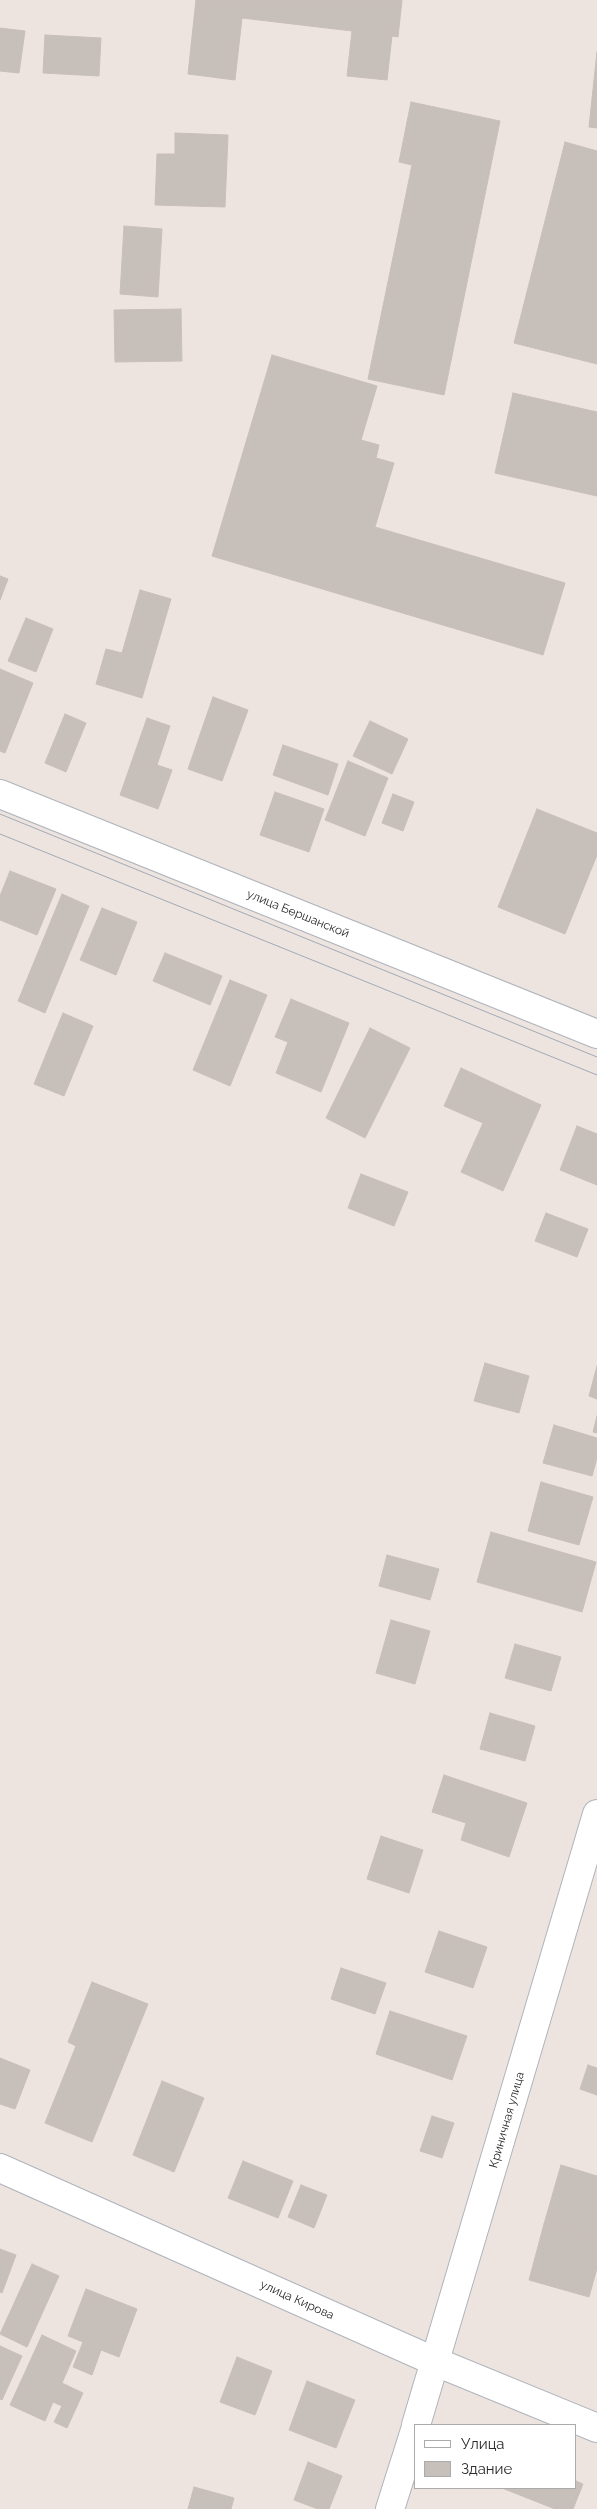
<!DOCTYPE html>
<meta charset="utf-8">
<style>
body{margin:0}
#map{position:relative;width:597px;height:2509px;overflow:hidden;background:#ede4df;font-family:Raleway,sans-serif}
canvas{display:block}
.legend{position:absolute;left:414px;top:2424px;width:162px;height:65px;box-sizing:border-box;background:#fff;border:1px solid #ababab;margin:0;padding:6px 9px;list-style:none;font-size:15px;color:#2c2c2c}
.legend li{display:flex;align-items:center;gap:10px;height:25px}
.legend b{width:25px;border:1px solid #ababab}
</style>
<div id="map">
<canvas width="597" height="2509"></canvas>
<ul class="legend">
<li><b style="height:6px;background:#fff"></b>Улица</li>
<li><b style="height:14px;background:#c6bfba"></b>Здание</li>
</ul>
</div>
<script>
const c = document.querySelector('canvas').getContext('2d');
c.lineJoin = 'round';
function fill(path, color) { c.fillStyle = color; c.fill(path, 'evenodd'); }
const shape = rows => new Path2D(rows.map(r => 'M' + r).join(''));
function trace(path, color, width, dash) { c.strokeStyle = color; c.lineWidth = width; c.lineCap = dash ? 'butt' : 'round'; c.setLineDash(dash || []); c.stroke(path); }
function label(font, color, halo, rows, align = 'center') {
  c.font = font + ' Raleway,sans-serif'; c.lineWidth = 4; c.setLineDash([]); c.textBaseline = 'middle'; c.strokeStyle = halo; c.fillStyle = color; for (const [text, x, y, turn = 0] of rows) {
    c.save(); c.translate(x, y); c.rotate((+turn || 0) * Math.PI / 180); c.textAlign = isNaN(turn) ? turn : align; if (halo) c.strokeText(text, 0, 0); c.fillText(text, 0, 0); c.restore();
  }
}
const building = shape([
 [196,0,402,0,398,37,392,36,387,80,347,76,352,31,242,18,235,80,188,74,196,0],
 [0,28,25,31,19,73,0,71,0,28],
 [45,35,101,38,99,76,43,73,45,35],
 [597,52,597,128,589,127,597,52],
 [411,102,500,121,444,395,368,379,412,165,399,162,411,102],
 [175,133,228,135,225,207,155,205,157,154,175,154,175,133],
 [565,142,597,151,597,364,514,343,565,142],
 [124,226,162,229,158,297,120,294,124,226],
 [181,309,182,361,115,362,114,310,181,309],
 [272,355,377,386,361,440,379,445,376,458,394,463,375,527,565,583,543,655,212,556,272,355],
 [513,393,597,412,597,496,495,473,513,393],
 [0,576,8,579,0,600,0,576],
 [140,590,171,599,142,698,96,684,106,649,122,653,140,590],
 [26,618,53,629,36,672,8,661,26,618],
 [0,669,33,683,5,753,0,751,0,669],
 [213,697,248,710,222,781,188,769,213,697],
 [65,714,86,723,66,772,45,763,65,714],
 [147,718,170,726,157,765,172,770,158,809,120,795,147,718],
 [370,721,408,739,392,774,353,756,370,721],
 [283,745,338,764,328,795,273,775,283,745],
 [348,761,388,778,365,836,325,820,348,761],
 [275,792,324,809,309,852,260,835,275,792],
 [393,794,414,802,403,831,382,823,393,794],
 [537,809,597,833,597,855,565,934,498,907,537,809],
 [10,871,56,889,37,935,0,920,0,896,10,871],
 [62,894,89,906,45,1013,18,1001,62,894],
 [102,908,137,922,116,975,80,960,102,908],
 [165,953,222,976,210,1005,153,981,165,953],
 [230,980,267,995,230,1086,193,1070,230,980],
 [291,999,349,1023,321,1092,276,1073,288,1042,275,1037,291,999],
 [63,1013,93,1026,64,1096,34,1084,63,1013],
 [370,1028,410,1048,365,1138,326,1118,370,1028],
 [461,1068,541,1105,503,1191,461,1172,483,1123,444,1106,461,1068],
 [577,1126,597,1134,597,1185,560,1170,577,1126],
 [361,1174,408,1192,394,1226,348,1208,361,1174],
 [546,1213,588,1229,577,1257,535,1241,546,1213],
 [485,1363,529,1376,519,1413,474,1401,485,1363],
 [597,1366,597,1399,589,1396,597,1366],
 [597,1416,597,1433,593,1432,597,1416],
 [554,1425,597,1438,597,1458,592,1476,543,1463,554,1425],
 [541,1482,593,1497,579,1545,528,1531,541,1482],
 [491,1532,596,1562,582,1612,477,1582,491,1532],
 [387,1555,439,1569,430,1600,379,1586,387,1555],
 [391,1620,430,1631,415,1684,376,1673,391,1620],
 [515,1644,561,1657,551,1691,505,1678,515,1644],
 [490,1713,535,1726,525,1761,480,1749,490,1713],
 [444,1775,527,1803,509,1857,461,1840,466,1823,432,1812,444,1775],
 [381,1836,423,1850,409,1893,367,1879,381,1836],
 [439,1931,487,1947,473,1988,425,1972,439,1931],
 [341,1968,386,1983,375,2014,331,1999,341,1968],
 [92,1982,148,2004,92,2142,45,2123,76,2046,68,2042,92,1982],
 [390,2011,467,2036,452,2080,376,2054,390,2011],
 [0,2058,30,2070,15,2109,0,2104,0,2058],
 [588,2065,597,2068,597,2095,580,2089,588,2065],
 [162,2081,204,2098,174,2172,133,2155,162,2081],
 [432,2116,454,2123,442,2158,420,2151,432,2116],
 [243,2161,293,2181,278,2218,228,2198,243,2161],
 [561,2165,597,2176,597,2239,544,2224,561,2165],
 [301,2185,327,2195,314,2228,288,2217,301,2185],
 [544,2224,597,2239,597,2268,589,2297,529,2280,544,2224],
 [0,2249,16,2255,2,2293,0,2292,0,2249],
 [32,2264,59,2276,27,2347,0,2334,32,2264],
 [86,2289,137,2309,119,2357,101,2350,92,2375,73,2367,83,2342,68,2336,86,2289],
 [42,2335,76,2351,62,2383,83,2393,67,2428,54,2422,62,2406,53,2402,45,2421,10,2405,42,2335],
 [0,2346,22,2356,2,2400,0,2399,0,2346],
 [237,2357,272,2371,255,2415,220,2402,237,2357],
 [307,2381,355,2400,336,2448,289,2430,307,2381],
 [308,2462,342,2476,329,2509,318,2509,294,2500,308,2462],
 [576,2481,583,2484,573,2509,555,2509,502,2488,576,2488,576,2481],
 [194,2487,234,2498,231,2509,188,2509,194,2487]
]);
const minor = shape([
 [0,794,597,1034],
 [0,2168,436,2362,597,2428],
 [416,2425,597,1814],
 [390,2509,416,2427]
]);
const tram = shape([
 [0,814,597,1057],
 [0,834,597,1075]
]);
const streetNames = [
 ["улица Бершанской",298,914,22],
 ["Криничная улица",507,2120,-74],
 ["улица Кирова",297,2300,24]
];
fill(building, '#c6bfba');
trace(building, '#c9bfb8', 1);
trace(minor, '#afb4bc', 30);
trace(minor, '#fff', 28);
trace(tram, '#a1a9b6', 1);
label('12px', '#2c2c2c', '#fff', streetNames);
</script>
